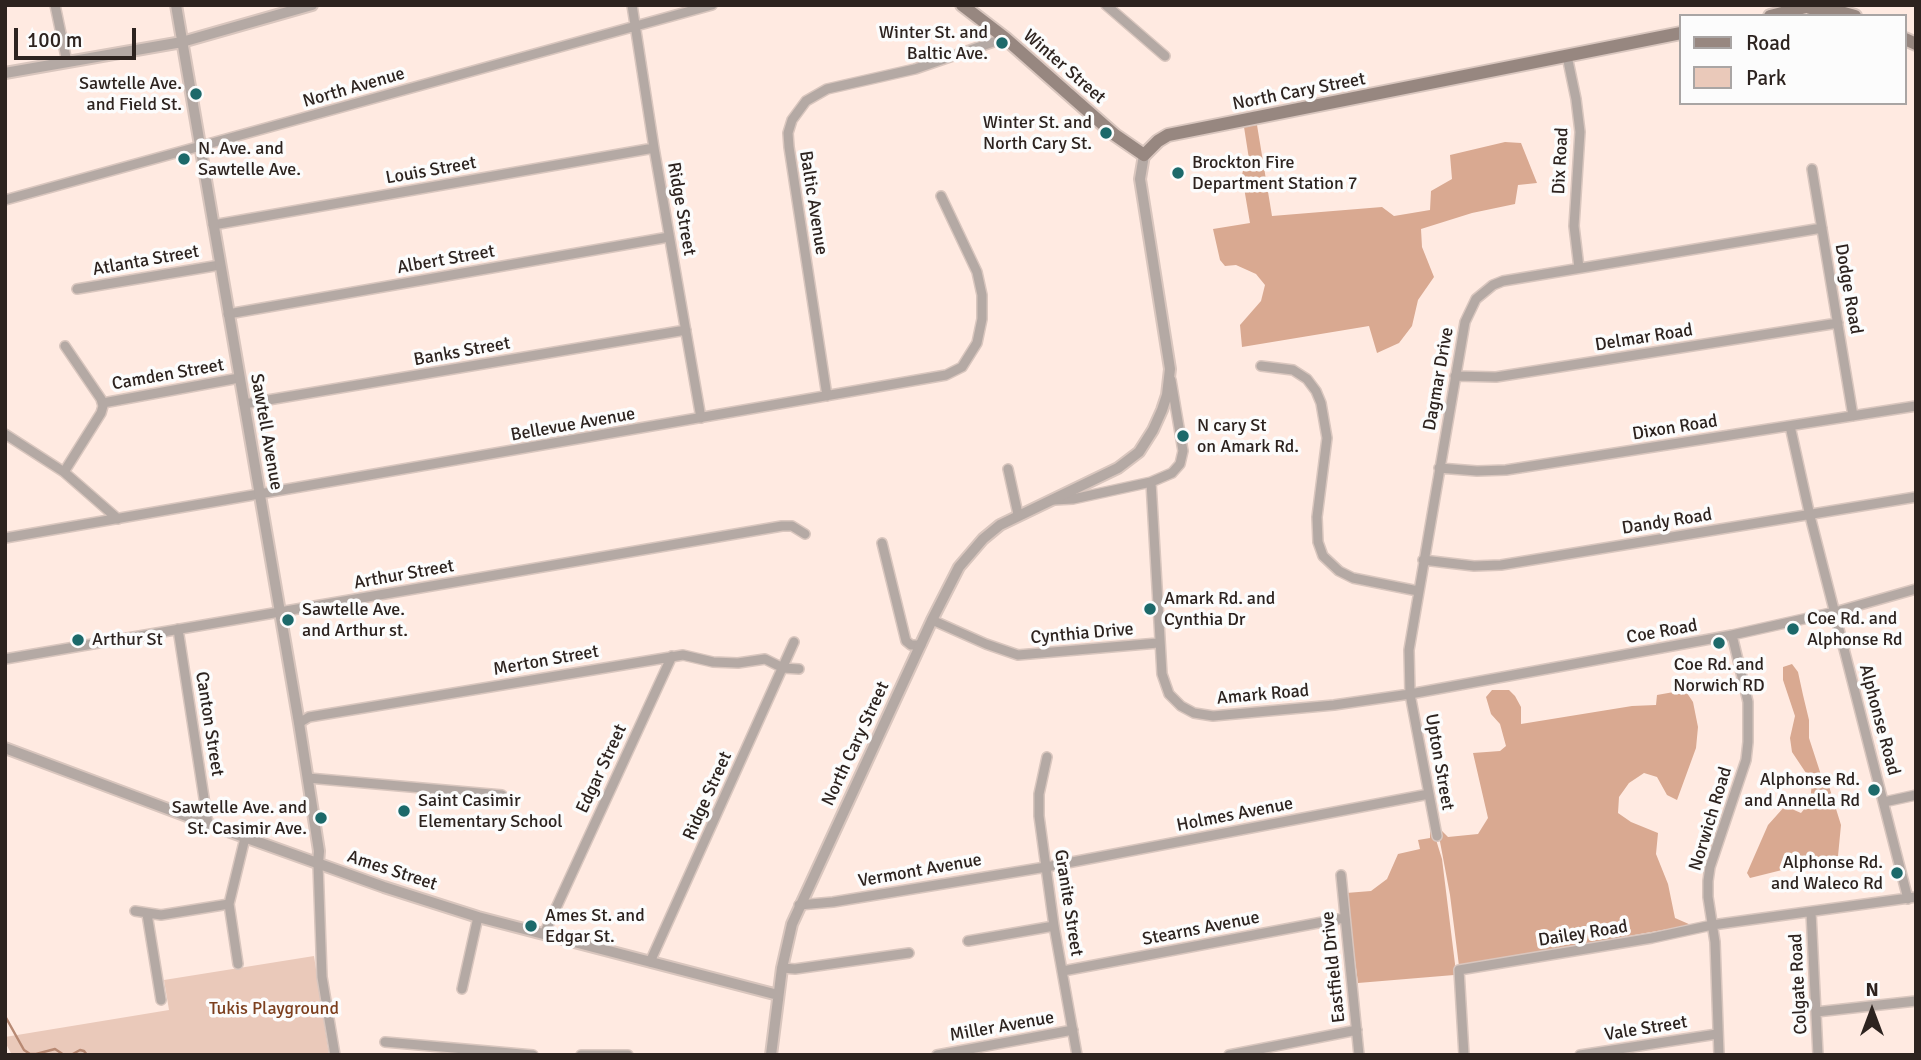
<!DOCTYPE html>
<style>
body{margin:0}
#map{position:relative;width:1921px;height:1060px;overflow:hidden;background:#ffeae1;font-family:Signika,sans-serif}
canvas{display:block}
.frame{position:absolute;inset:0;border:7px solid #2d231f;pointer-events:none}
.legend{position:absolute;left:1679px;top:14px;width:228px;height:91px;box-sizing:border-box;background:#fcfcfc;border:2px solid #a9a5a4;margin:0;padding:9px 12px;list-style:none;font-size:21px;color:#2d231f}
.legend li{display:flex;align-items:center;gap:14px;height:35px}
.legend b{width:35px;border:2px solid #a9a5a4}
.north{position:absolute;left:1837px;top:976px;width:70px;height:70px;-webkit-text-stroke:5px #fcfcfc;paint-order:stroke;rotate:0deg;font-size:19px;font-weight:700;line-height:28px;text-align:center;color:#2d231f}
.north::after{content:'';display:block;margin:auto;width:24px;height:32px;background:#2d231f;clip-path:polygon(50% 0,100% 100%,50% 72%,0 100%)}
.scale{position:absolute;left:14px;top:28px;width:122px;height:32px;box-sizing:border-box;border:4px solid #2d231f;border-top:0;padding-left:9px;font-size:21px;line-height:24px;white-space:nowrap;color:#2d231f;-webkit-text-stroke:5px #fcfcfc;paint-order:stroke}
</style>
<div id="map">
<canvas width="1921" height="1060"></canvas>
<div class="frame"></div>
<ul class="legend">
<li><b style="height:9px;background:#978780"></b>Road</li>
<li><b style="height:19px;background:#eac9ba"></b>Park</li>
</ul>
<div class="north">N</div>
<div class="scale">100 m</div>
</div>
<script>
const c = document.querySelector('canvas').getContext('2d');
c.lineJoin = 'round';
function fill(path, color) { c.fillStyle = color; c.fill(path, 'evenodd'); }
const shape = rows => new Path2D(rows.map(r => 'M' + r).join(''));
function trace(path, color, width, dash) { c.strokeStyle = color; c.lineWidth = width; c.lineCap = dash ? 'butt' : 'round'; c.setLineDash(dash || []); c.stroke(path); }
function label(font, color, halo, rows, align = 'center') {
  c.font = font + ' Signika,sans-serif'; c.lineWidth = 7; c.setLineDash([]); c.textBaseline = 'middle'; c.strokeStyle = halo; c.fillStyle = color; for (const [text, x, y, turn = 0] of rows) {
    c.save(); c.translate(x, y); c.rotate((+turn || 0) * Math.PI / 180); c.textAlign = isNaN(turn) ? turn : align; if (halo) c.strokeText(text, 0, 0); c.fillText(text, 0, 0); c.restore();
  }
}
const green = shape([
 [314,956,329,1055,12,1055,5,1042,5,1037,169,1010,164,980]
]);
const forest = shape([
 [1257,125,1272,216,1382,207,1394,216,1430,210,1431,191,1452,179,1450,155,1505,142,1521,143,1537,183,1518,185,1515,204,1472,213,1421,229,1422,247,1434,277,1418,300,1412,326,1399,343,1377,353,1369,326,1242,347,1240,325,1261,301,1265,285,1256,274,1236,265,1225,266,1220,260,1213,229,1250,223,1242,176,1244,163,1249,159,1244,127],
 [1792,664,1798,672,1803,695,1809,720,1809,738,1822,778,1828,783,1841,825,1838,856,1750,878,1747,873,1768,825,1785,806,1801,813,1810,802,1812,782,1792,752,1790,738,1795,716,1783,680,1783,667],
 [1492,690,1509,690,1515,696,1521,707,1521,724,1632,706,1656,705,1657,695,1685,690,1693,702,1698,727,1696,748,1677,800,1667,795,1657,777,1644,773,1629,783,1619,797,1618,813,1631,822,1658,833,1656,854,1668,884,1675,918,1691,925,1459,966,1450,895,1438,831,1440,829,1448,837,1478,834,1488,818,1473,753,1500,751,1506,746,1500,724,1491,714,1486,697],
 [1430,830,1433,830,1442,859,1455,964,1454,975,1358,983,1346,893,1371,891,1387,879,1398,854,1420,849,1418,840,1430,838]
]);
const stream = shape([
 [5,1016,24,1050,30,1054,36,1054,55,1049,64,1055],
 [71,1055,80,1050,84,1051,87,1055]
]);
const minor = shape([
 [55,5,67,62],
 [632,5,654,148,701,418],
 [1106,5,1165,56],
 [1567,56,1576,99,1580,132,1574,226,1579,268],
 [1812,169,1853,416],
 [5,200,712,5],
 [213,225,654,148],
 [77,289,220,265],
 [228,314,669,237],
 [1261,366,1293,370,1307,379,1316,391,1321,403,1327,438,1317,517,1318,542,1323,556,1339,571,1353,578,1418,591],
 [1455,376,1496,377,1838,323],
 [827,396,789,147,788,133,792,120,806,101,827,89,915,69,1005,38],
 [103,403,239,378],
 [244,404,686,330],
 [1790,426,1810,516,1908,899],
 [5,434,64,472,118,519],
 [1439,468,1477,471,1506,470,1916,406],
 [1008,469,1018,514],
 [64,472,101,413,103,406,101,399,65,346],
 [1151,482,1162,674,1169,694,1181,706,1194,713,1213,716,1334,705,1410,694,1732,635,1835,612,1916,589],
 [1054,500,1073,499,1151,482,1172,473,1180,464,1183,451,1171,380],
 [5,538,946,375,962,367,977,343,982,319,982,295,977,272,941,196],
 [882,543,906,641,911,645,921,645],
 [1423,560,1474,566,1501,565,1916,497],
 [932,620,986,644,1018,655,1158,643],
 [178,629,208,824],
 [5,659,782,526,792,526,805,534],
 [299,723,309,717,683,655,713,662,738,663,765,659,783,668,799,669],
 [1047,757,1039,794,1039,816,1054,926,1077,1055],
 [308,778,502,795],
 [1884,802,1916,795],
 [1437,836,1410,694,1409,650,1465,322,1476,299,1493,285,1503,281,1822,228],
 [318,864,322,977,335,1055],
 [1341,875,1359,1055],
 [799,905,833,902,1046,867,1429,794],
 [135,911,161,915,229,904],
 [1811,912,1818,1055],
 [147,914,161,1000],
 [544,934,672,656],
 [968,941,1054,926],
 [650,962,794,642],
 [238,964,229,904,245,838],
 [782,968,795,969,909,953],
 [1063,971,1344,918],
 [462,989,478,917],
 [1816,1012,1916,1001],
 [385,1042,533,1055],
 [581,1055,628,1055],
 [937,1055,1073,1030],
 [1229,1055,1357,1030],
 [1464,1055,1459,970,1652,938,1712,925,1916,897],
 [1580,1055,1717,1034],
 [1719,1055,1715,942,1708,897,1708,881,1710,867,1746,760,1748,742,1748,702,1732,635]
]);
const tertiary = shape([
 [176,5,299,723,319,851,318,864],
 [5,73,182,42,312,5],
 [5,748,208,824,384,887,478,917,778,995],
 [771,1055,782,968,792,924,932,620,959,567,983,539,1000,525,1118,468,1139,452,1153,430,1162,410,1167,395,1170,369,1140,179,1144,155]
]);
const secondary = shape([
 [962,5,1005,38,1115,135,1144,155,1158,141,1168,135,1681,33],
 [1810,8,1830,9,1855,16],
 [1770,16,1814,5],
 [1905,39,1916,44]
]);
const markers = [
 [1002,43,7,"#1c696a"],
 [196,94,7,"#1c696a"],
 [1106,133,7,"#1c696a"],
 [184,159,7,"#1c696a"],
 [1178,173,7,"#1c696a"],
 [1183,436,7,"#1c696a"],
 [1150,609,7,"#1c696a"],
 [288,620,7,"#1c696a"],
 [1793,629,7,"#1c696a"],
 [78,640,7,"#1c696a"],
 [1719,643,7,"#1c696a"],
 [1874,790,7,"#1c696a"],
 [404,811,7,"#1c696a"],
 [321,818,7,"#1c696a"],
 [1897,873,7,"#1c696a"],
 [531,926,7,"#1c696a"]
];
const poiNames = [
 ["Winter St. and",988,33,"right"],
 ["Baltic Ave.",988,54,"right"],
 ["Sawtelle Ave.",182,84,"right"],
 ["and Field St.",182,105,"right"],
 ["Winter St. and",1092,123,"right"],
 ["North Cary St.",1092,144,"right"],
 ["N. Ave. and",198,149],
 ["Sawtelle Ave.",198,170],
 ["Brockton Fire",1192,163],
 ["Department Station 7",1192,184],
 ["N cary St",1197,426],
 ["on Amark Rd.",1197,447],
 ["Amark Rd. and",1164,599],
 ["Cynthia Dr",1164,620],
 ["Sawtelle Ave.",302,610],
 ["and Arthur st.",302,631],
 ["Coe Rd. and",1807,619],
 ["Alphonse Rd",1807,640],
 ["Arthur St",92,640],
 ["Coe Rd. and",1719,665,"center"],
 ["Norwich RD",1719,686,"center"],
 ["Alphonse Rd.",1860,780,"right"],
 ["and Annella Rd",1860,801,"right"],
 ["Saint Casimir",418,801],
 ["Elementary School",418,822],
 ["Sawtelle Ave. and",307,808,"right"],
 ["St. Casimir Ave.",307,829,"right"],
 ["Alphonse Rd.",1883,863,"right"],
 ["and Waleco Rd",1883,884,"right"],
 ["Ames St. and",545,916],
 ["Edgar St.",545,937]
];
const streetNames = [
 ["Winter Street",1064,67,41],
 ["North Avenue",354,88,-16],
 ["North Cary Street",1299,92,-11],
 ["Dix Road",1561,161,-87],
 ["Louis Street",431,171,-10],
 ["Baltic Avenue",813,203,81],
 ["Ridge Street",681,209,80],
 ["Albert Street",446,260,-10],
 ["Atlanta Street",146,261,-10],
 ["Dodge Road",1848,289,80],
 ["Delmar Road",1644,338,-9],
 ["Banks Street",462,352,-10],
 ["Camden Street",168,375,-10],
 ["Dagmar Drive",1439,379,-80],
 ["Bellevue Avenue",573,425,-10],
 ["Dixon Road",1675,428,-9],
 ["Sawtell Avenue",266,432,80],
 ["Dandy Road",1667,522,-9],
 ["Arthur Street",404,575,-10],
 ["Coe Road",1662,632,-10],
 ["Cynthia Drive",1082,634,-5],
 ["Merton Street",546,661,-10],
 ["Amark Road",1263,695,-5],
 ["Alphonse Road",1879,720,75],
 ["Canton Street",209,724,81],
 ["North Cary Street",856,744,-65],
 ["Upton Street",1439,762,80],
 ["Edgar Street",602,769,-65],
 ["Ridge Street",708,796,-66],
 ["Holmes Avenue",1235,815,-11],
 ["Norwich Road",1711,819,-73],
 ["Ames Street",392,871,18],
 ["Vermont Avenue",920,871,-10],
 ["Granite Street",1068,903,81],
 ["Stearns Avenue",1201,929,-11],
 ["Dailey Road",1583,934,-9],
 ["Eastfield Drive",1334,967,-96],
 ["Colgate Road",1799,984,-93],
 ["Miller Avenue",1002,1027,-10],
 ["Vale Street",1646,1029,-9]
];
const parkNames = [
 ["Tukis Playground",274,1009]
];
fill(green, '#eac9ba');
fill(forest, '#d9a991');
trace(stream, '#b88973', 2.5);
trace(minor, '#d9c6be', 12);
trace(tertiary, '#d9c6be', 14);
trace(secondary, '#d9c6be', 16);
trace(minor, '#b4a9a4', 9);
trace(tertiary, '#b4a9a4', 10);
trace(secondary, '#978780', 12);
for (const [x, y, r, color] of markers) { const dot = new Path2D(); dot.arc(x, y, r, 0, 2 * Math.PI); c.fillStyle = color; c.fill(dot); trace(dot, '#fcfcfc', 2.5); }
label('18px', '#2d231f', '#fcfcfc', poiNames, 'left');
label('18px', '#2d231f', '#fcfcfc', streetNames);
label('18px', '#7c3f1e', '#fcfcfc', parkNames);
</script>
